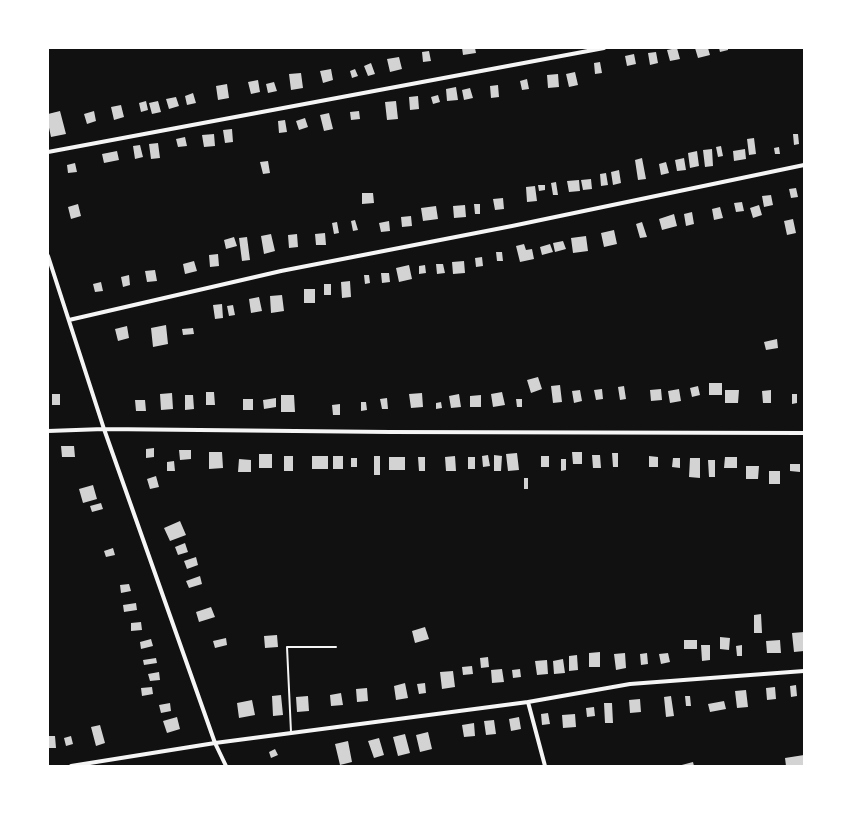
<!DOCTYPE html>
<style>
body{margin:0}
#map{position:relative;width:852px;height:814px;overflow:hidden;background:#111;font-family:Mulish,sans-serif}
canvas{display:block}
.frame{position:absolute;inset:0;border:49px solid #fff;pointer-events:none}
</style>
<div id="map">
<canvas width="852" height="814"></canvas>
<div class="frame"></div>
</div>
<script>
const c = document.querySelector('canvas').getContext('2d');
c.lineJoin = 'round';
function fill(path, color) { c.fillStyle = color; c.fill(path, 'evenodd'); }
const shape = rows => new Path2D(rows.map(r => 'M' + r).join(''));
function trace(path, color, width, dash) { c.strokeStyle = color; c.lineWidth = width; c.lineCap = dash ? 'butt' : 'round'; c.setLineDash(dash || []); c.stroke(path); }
const building = shape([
 [462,48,475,48,476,53,463,55],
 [677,48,680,59,670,61,667,50],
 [695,48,708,48,710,55,698,58],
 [719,48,728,48,728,50,720,52],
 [429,51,431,61,423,62,422,52],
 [656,52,658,63,650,65,648,53],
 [634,54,636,64,627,66,625,56],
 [399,57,402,69,390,72,387,59],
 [600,62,602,73,595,74,594,63],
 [371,63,375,74,368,76,364,66],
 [331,69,333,80,323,83,320,71],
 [355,69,358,76,352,78,350,71],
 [575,72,578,85,569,87,566,74],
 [301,73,303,88,291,90,289,74],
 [558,74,559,87,548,88,547,75],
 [527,79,529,89,522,90,520,81],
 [258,80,260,92,251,94,248,82],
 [274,82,277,91,268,93,266,84],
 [227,84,229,98,218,100,216,86],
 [498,85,499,97,491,98,490,86],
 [456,87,458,100,447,101,446,89],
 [470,88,473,98,464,100,462,90],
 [193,93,196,103,187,105,185,96],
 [438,95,440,102,433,104,431,97],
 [418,96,419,109,410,110,409,97],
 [176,97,179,106,169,109,166,99],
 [146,101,148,110,141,112,139,103],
 [158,101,161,112,152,114,149,103],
 [396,101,398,119,387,120,385,102],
 [121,105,124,117,114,120,111,107],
 [60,111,66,134,51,137,48,123,48,114],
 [94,111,96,121,87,124,84,114],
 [359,111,360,119,351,120,350,112],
 [329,113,333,129,324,131,320,115],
 [305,118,308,127,299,130,296,121],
 [285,120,287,132,279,133,278,121],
 [232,129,233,142,225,143,223,130],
 [214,134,215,146,204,147,202,135],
 [793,134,798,134,799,144,794,145],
 [185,137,187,146,178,147,176,139],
 [754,138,756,154,749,155,747,139],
 [158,143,160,158,151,159,149,144],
 [140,145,143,157,135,159,133,146],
 [721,146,723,156,718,157,716,147],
 [779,147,780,154,775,154,774,148],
 [712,149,713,166,705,167,703,150],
 [745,149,746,159,734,161,733,151],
 [117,151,119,160,104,163,102,154],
 [697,151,699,166,690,168,688,153],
 [642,158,646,179,638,180,635,160],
 [684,158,686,170,677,171,675,160],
 [268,161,270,173,263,174,260,162],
 [666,162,669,173,661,175,659,164],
 [75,163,77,172,68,173,67,165],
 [619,170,621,183,613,185,611,172],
 [606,173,608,185,601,186,600,174],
 [591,179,592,189,583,190,581,180],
 [579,180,580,191,569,192,567,181],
 [556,182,558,195,553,195,551,183],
 [538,185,545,185,545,190,539,191],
 [535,186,537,201,527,202,526,187],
 [796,188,798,197,791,198,789,189],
 [362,193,373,193,374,203,362,204],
 [771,195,773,205,764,207,762,196],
 [503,198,504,209,495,210,493,199],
 [742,202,744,211,736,212,734,203],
 [78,204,81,216,71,219,68,207],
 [474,204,480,204,480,214,475,214],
 [465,205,466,217,454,218,453,206],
 [759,205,762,215,753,218,750,208],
 [436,206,438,219,423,221,421,208],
 [720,207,723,218,714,220,712,209],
 [692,212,694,224,686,226,684,214],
 [674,214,677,226,662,230,659,219],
 [411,216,412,226,402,227,401,217],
 [793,219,796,233,787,235,784,221],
 [355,220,358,230,353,231,351,221],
 [389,221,390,231,381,232,379,223],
 [337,222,339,233,334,234,332,223],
 [642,222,647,237,640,238,636,224],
 [614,230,617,244,604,247,601,233],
 [325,233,326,245,316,245,315,234],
 [271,234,275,251,264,254,261,236],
 [297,234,298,247,289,248,288,235],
 [586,236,588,251,573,253,571,238],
 [234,237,237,246,226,249,224,240],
 [247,237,250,260,242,261,239,238],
 [563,241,566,249,555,252,553,243],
 [524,244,526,250,532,249,534,259,520,262,516,246],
 [550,244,553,252,542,255,540,247],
 [496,252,502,252,503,261,497,261],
 [218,254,219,266,210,267,209,255],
 [482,257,483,266,476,267,475,258],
 [194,261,197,271,185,274,183,264],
 [464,261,465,273,453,274,452,262],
 [436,264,443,264,445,273,437,274],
 [409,265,412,279,399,282,396,268],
 [425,265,426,273,419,274,419,266],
 [155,270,157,281,147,282,145,271],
 [381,273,389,273,390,282,382,283],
 [129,275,130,285,123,287,121,277],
 [364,275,369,275,370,283,365,284],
 [350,281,351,297,342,298,341,282],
 [101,282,103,291,95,292,93,284],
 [324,284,331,284,331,295,324,295],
 [304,289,315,289,315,303,304,303],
 [282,295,284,311,271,313,270,296],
 [259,297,262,311,251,313,249,299],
 [222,304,223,318,215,319,213,305],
 [233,305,235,315,229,316,227,306],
 [166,325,168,344,153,347,151,328],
 [127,326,129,338,118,341,115,329],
 [193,328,194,334,183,335,182,329],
 [777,339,778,348,766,350,764,342],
 [538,377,542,389,531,393,527,380],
 [709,383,722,383,722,395,709,395],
 [560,385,562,402,553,403,551,386],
 [624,386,626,399,620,400,618,387],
 [698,386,700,395,692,397,690,388],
 [602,389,603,399,596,400,594,390],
 [661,389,662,400,651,401,650,390],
 [679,389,681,401,670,403,668,391],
 [580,390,582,401,574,403,572,391],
 [725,390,739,390,738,403,725,403],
 [771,390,771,403,763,403,762,391],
 [206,392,214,392,215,405,206,405],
 [502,392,505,405,493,407,491,394],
 [172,393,173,409,161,410,160,394],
 [422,393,423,407,411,408,409,394],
 [52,394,60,394,60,405,52,405],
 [459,394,461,407,451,408,449,396],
 [792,394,797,394,797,403,792,404],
 [185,395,193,395,194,409,185,410],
 [281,395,294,395,295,412,281,412],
 [481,395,481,407,470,407,470,396],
 [276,398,276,407,264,409,263,400],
 [387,398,388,409,382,409,380,399],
 [243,399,253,399,253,410,243,410],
 [516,399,522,399,522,407,517,407],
 [135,400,145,400,146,411,136,411],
 [361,402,366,402,367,410,361,411],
 [441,402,442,408,436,409,436,403],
 [340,404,340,415,333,415,332,405],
 [61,446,74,446,75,457,62,457],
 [154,448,154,457,146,458,146,449],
 [179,450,191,450,191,459,180,460],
 [209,452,222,452,223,468,209,469],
 [572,452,582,452,582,464,573,464],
 [517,453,519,470,508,471,506,454],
 [612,453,618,453,618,467,613,467],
 [259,454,272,454,272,468,259,468],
 [488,455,490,466,483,467,482,456],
 [494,455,502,456,501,471,494,471],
 [592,455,600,455,601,468,593,468],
 [284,456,293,456,293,471,284,471],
 [312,456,328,456,328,469,312,469],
 [333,456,343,456,343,469,333,469],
 [374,456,380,456,380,475,374,475],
 [455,456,456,471,446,471,445,457],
 [541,456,549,456,549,467,541,467],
 [649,456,658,457,658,467,649,467],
 [389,457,405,457,405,470,389,470],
 [418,457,425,457,425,471,419,471],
 [468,457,475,457,475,469,468,469],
 [725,457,737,457,737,468,724,468],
 [351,458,357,458,357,467,351,467],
 [673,458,680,458,680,468,672,467],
 [690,458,700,458,700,478,689,477],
 [239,459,251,460,251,472,238,472],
 [561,459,566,459,566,470,561,471],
 [708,460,715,460,715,477,709,477],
 [174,461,175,471,167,471,167,462],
 [790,464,800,464,800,472,790,471],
 [746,466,759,466,758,479,746,479],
 [769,471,780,471,780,484,769,484],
 [156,476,159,487,150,489,147,479],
 [524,478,528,478,528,489,524,489],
 [93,485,97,499,83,503,79,489],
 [101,503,103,509,92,512,90,506],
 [180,521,186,535,170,541,164,528],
 [185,543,188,552,178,555,175,547],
 [113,548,115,555,106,557,104,551],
 [196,557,198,565,187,569,184,561],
 [200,576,202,584,189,588,186,581],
 [129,584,131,591,121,593,120,585],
 [136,603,137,610,124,612,123,605],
 [211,607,215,617,199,622,196,612],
 [761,614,762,633,754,633,754,615],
 [141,622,142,630,131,631,131,623],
 [425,627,429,639,415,643,412,631],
 [804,632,804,651,794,652,792,633],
 [277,635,278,647,265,648,264,636],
 [720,637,730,638,729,650,720,649],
 [226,638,227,645,215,648,213,641],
 [151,639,153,646,141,649,140,642],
 [684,640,697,640,697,649,684,649],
 [780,640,781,653,767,653,766,641],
 [701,645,710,645,710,660,702,661],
 [742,645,742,656,737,656,736,646],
 [600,652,600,667,589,667,589,653],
 [625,653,626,668,616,670,614,654],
 [647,653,648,664,641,665,640,654],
 [668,653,670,662,661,664,659,654],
 [577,655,578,670,569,671,569,656],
 [488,657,489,667,481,668,480,658],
 [156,658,157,663,144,665,143,660],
 [563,659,565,673,554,674,553,661],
 [547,660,548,674,537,675,535,661],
 [472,666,473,674,463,675,462,667],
 [502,669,504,682,492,683,491,670],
 [520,669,521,677,513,678,512,670],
 [453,671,455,687,442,689,440,672],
 [159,672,160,680,150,681,148,674],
 [405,683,408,698,396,700,394,686],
 [425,683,426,693,419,694,417,684],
 [796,685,797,696,791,697,790,686],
 [152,687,153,694,142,696,141,688],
 [775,687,776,699,767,700,766,688],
 [367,688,368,701,357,702,356,689],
 [746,690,748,707,737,708,735,691],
 [341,693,343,705,331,706,330,695],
 [281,695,283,715,273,716,272,696],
 [308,696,309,711,297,712,296,697],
 [671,696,674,716,666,717,664,697],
 [685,696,690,696,691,706,686,706],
 [640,699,641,712,630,713,629,700],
 [252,700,255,715,239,718,237,703],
 [724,701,726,709,710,712,708,704],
 [170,703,171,711,161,713,159,705],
 [604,703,612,703,613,723,605,723],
 [594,707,595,716,587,717,586,708],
 [548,713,550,724,542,725,541,714],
 [575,714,576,727,563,728,562,715],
 [177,717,180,729,167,733,163,721],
 [519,717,521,729,511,731,509,719],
 [494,720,496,734,486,735,484,721],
 [474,723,475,736,464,737,462,725],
 [100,725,105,743,96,746,91,727],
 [428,732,432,749,420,752,416,735],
 [405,734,410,753,398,756,393,737],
 [48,736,55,736,56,748,48,748],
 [71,736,73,744,66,746,64,738],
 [379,738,384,755,374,758,368,741],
 [348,741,352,762,340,765,335,744],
 [275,749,278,755,271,758,269,752],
 [804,755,804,766,786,766,785,758],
 [693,762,694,766,678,766]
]);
const service = shape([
 [291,732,287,647,336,647]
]);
const minor = shape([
 [48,152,604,48],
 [48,256,104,429,215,743,226,766],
 [69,320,281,271,512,226,804,165],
 [48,431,104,429,390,432,804,433],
 [528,702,545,766],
 [71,766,215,743,528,702,630,684,804,671]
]);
fill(building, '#d3d3d3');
trace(service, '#f5f5f5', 2);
trace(minor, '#f5f5f5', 4);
</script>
